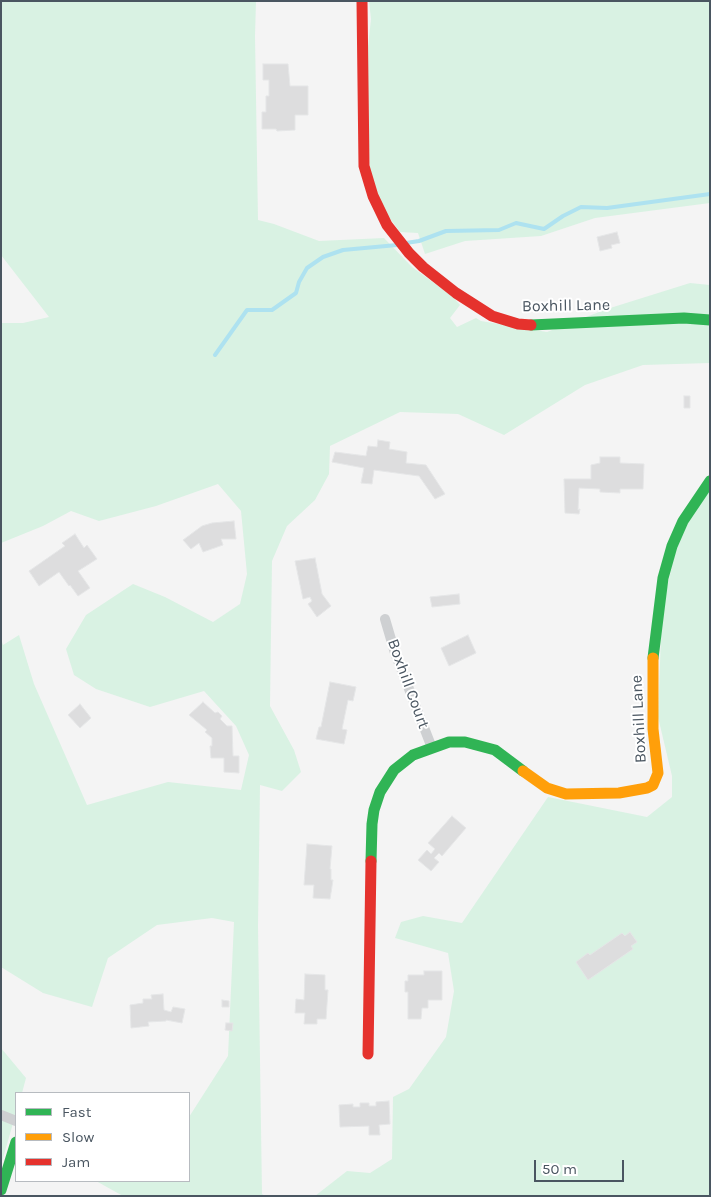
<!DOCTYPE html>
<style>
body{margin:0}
#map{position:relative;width:711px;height:1197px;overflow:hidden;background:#f4f4f4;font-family:Karla,sans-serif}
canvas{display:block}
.frame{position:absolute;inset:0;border:2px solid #4a5661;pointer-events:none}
.legend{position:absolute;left:15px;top:1092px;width:175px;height:90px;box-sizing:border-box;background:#fff;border:1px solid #b7bbc0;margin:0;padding:6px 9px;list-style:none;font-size:15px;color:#4a5661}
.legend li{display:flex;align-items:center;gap:10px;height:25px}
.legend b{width:25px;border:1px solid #b7bbc0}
.scale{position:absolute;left:534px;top:1160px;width:90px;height:22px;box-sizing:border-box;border:2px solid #4a5661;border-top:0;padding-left:6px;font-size:15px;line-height:18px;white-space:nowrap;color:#4a5661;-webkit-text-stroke:4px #fff;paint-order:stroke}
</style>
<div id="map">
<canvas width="711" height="1197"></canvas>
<div class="frame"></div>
<ul class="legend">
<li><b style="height:6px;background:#30b455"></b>Fast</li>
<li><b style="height:6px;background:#ff9f0a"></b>Slow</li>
<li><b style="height:6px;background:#e5322d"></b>Jam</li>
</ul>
<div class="scale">50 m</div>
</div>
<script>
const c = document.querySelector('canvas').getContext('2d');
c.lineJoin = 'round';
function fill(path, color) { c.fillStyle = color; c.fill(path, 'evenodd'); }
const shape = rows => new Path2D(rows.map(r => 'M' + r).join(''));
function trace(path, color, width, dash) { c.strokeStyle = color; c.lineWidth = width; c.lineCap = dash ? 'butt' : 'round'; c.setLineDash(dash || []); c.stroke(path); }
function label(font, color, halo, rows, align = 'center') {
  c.font = font + ' Karla,sans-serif'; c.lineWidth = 4; c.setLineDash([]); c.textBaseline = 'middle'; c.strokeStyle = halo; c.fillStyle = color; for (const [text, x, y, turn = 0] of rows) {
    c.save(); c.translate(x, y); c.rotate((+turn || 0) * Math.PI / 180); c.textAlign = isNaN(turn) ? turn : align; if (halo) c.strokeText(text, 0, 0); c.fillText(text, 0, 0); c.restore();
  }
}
const green = shape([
 [1,1,256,1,255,36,258,220,274,224,319,241,384,238,412,267,452,296,460,305,450,318,457,327,476,318,481,321,547,332,607,309,690,283,710,285,710,363,643,365,585,385,504,435,458,414,400,412,330,446,329,474,315,500,287,526,272,561,270,706,294,750,301,772,282,791,260,785,258,926,262,1194,265,1196,123,1196,96,1181,189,1181,189,1117,228,1056,234,922,212,918,157,925,108,958,92,1007,43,993,1,967,1,639,3,645,19,635,34,684,87,805,168,782,241,790,249,755,236,726,204,691,150,707,96,689,74,675,66,649,86,615,133,584,165,597,213,622,240,604,247,574,241,511,218,484,156,506,99,521,71,511,43,526,1,543,1,323,23,323,49,317,1,255],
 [369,1,710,1,710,203,595,218,541,236,465,241,425,254,418,233,400,232,383,209,370,172,366,65,371,19],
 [710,491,710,1196,315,1196,347,1171,370,1173,392,1159,393,1097,409,1089,446,1037,454,991,448,953,395,938,401,922,423,916,462,923,548,797,647,817,672,797,672,776,658,717,662,609,676,549,692,514],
 [1,1048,26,1078,22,1093,16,1093,16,1113,1,1165]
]);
const stream = shape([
 [406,243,419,241,446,231,499,230,516,223,544,229,563,216,581,207,607,208,710,194],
 [215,355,247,310,272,310,296,293,299,282,307,268,323,257,343,250,397,245]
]);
const building = shape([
 [263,64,288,64,290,86,308,86,308,115,295,115,295,130,277,131,276,129,262,129,262,112,266,112,266,96,269,96,269,80,263,80,263,64],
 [617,232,620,243,611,245,612,248,600,251,597,237,617,232],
 [684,396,690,396,690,408,684,408,684,396],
 [378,440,390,442,389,449,407,452,406,463,426,465,445,494,435,499,419,476,374,470,372,484,361,483,364,468,332,462,335,452,366,456,368,446,377,447,378,440],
 [600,457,620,457,620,463,644,464,643,489,620,489,620,493,600,492,600,489,579,488,578,510,580,509,579,514,565,513,564,479,591,479,591,465,600,463,600,457],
 [234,521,236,539,221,539,223,545,203,552,199,543,191,549,183,540,202,526,212,523,234,521],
 [75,534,84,548,87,545,97,559,78,571,90,588,78,596,70,585,69,586,59,572,39,586,29,571,65,546,62,543,75,534],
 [315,558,322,594,331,606,317,617,308,604,312,601,310,597,303,599,295,561,315,558],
 [459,594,460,604,432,607,430,597,459,594],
 [468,635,476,653,449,666,441,648,468,635],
 [330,682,356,687,353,701,348,700,342,729,347,730,344,744,316,739,319,727,321,727,330,682],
 [203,702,215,713,218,712,222,716,220,719,227,726,232,726,233,756,239,756,239,773,224,772,224,758,211,758,210,746,212,746,212,738,205,732,207,730,189,715,203,702],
 [80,704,91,718,80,728,68,715,80,704],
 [452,816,466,828,442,856,439,853,434,858,439,862,431,871,418,860,427,850,431,854,435,849,428,843,452,816],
 [307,844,332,846,330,869,331,869,331,880,333,880,330,899,313,898,314,885,304,885,307,844],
 [630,932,637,942,631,946,633,949,588,980,576,962,588,953,590,955,622,933,625,936,630,932],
 [424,971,442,971,442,1000,428,1000,428,1008,422,1008,421,1019,408,1019,408,992,405,992,405,981,408,981,408,975,424,975,424,971],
 [305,974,325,975,325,990,328,990,326,1019,317,1019,317,1024,304,1024,305,1013,295,1013,296,999,304,1000,305,974],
 [163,994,164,1010,171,1012,173,1007,185,1009,182,1023,166,1020,166,1021,148,1022,149,1026,131,1028,130,1005,143,1003,143,999,152,999,151,995,163,994],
 [222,1000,229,1001,229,1007,222,1007,222,1000],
 [226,1023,233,1023,232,1031,225,1030,226,1023],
 [389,1101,390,1124,379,1125,380,1135,369,1135,369,1126,340,1127,339,1105,353,1104,353,1107,360,1107,360,1103,369,1103,369,1106,376,1106,376,1102,389,1101]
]);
const street = shape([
 [385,619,395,653,432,748],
 [1,1115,16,1121]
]);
const fast = shape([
 [531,325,684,318,710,320],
 [653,658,663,578,672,546,683,521,710,481],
 [371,861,372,824,374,810,380,792,394,770,413,755,449,742,465,742,495,750,523,771],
 [1,1190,16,1142]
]);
const slow = shape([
 [523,771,547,788,566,794,619,793,647,788,653,785,658,773,653,729,653,658]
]);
const jam = shape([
 [362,1,364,166,373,196,387,225,409,253,423,267,456,293,492,316,518,324,531,325],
 [368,1054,371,861]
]);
const streetNames = [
 ["Boxhill Lane",566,306,-1],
 ["Boxhill Court",408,684,70],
 ["Boxhill Lane",639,719,-93]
];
fill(green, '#d9f2e3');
trace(stream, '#aee2f0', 4);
fill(building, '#ddddde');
trace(building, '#e5e6e7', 1);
trace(street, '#ced0d2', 10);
trace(fast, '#30b455', 11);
trace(slow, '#ff9f0a', 11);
trace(jam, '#e5322d', 11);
label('16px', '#4a5661', '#fff', streetNames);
</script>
